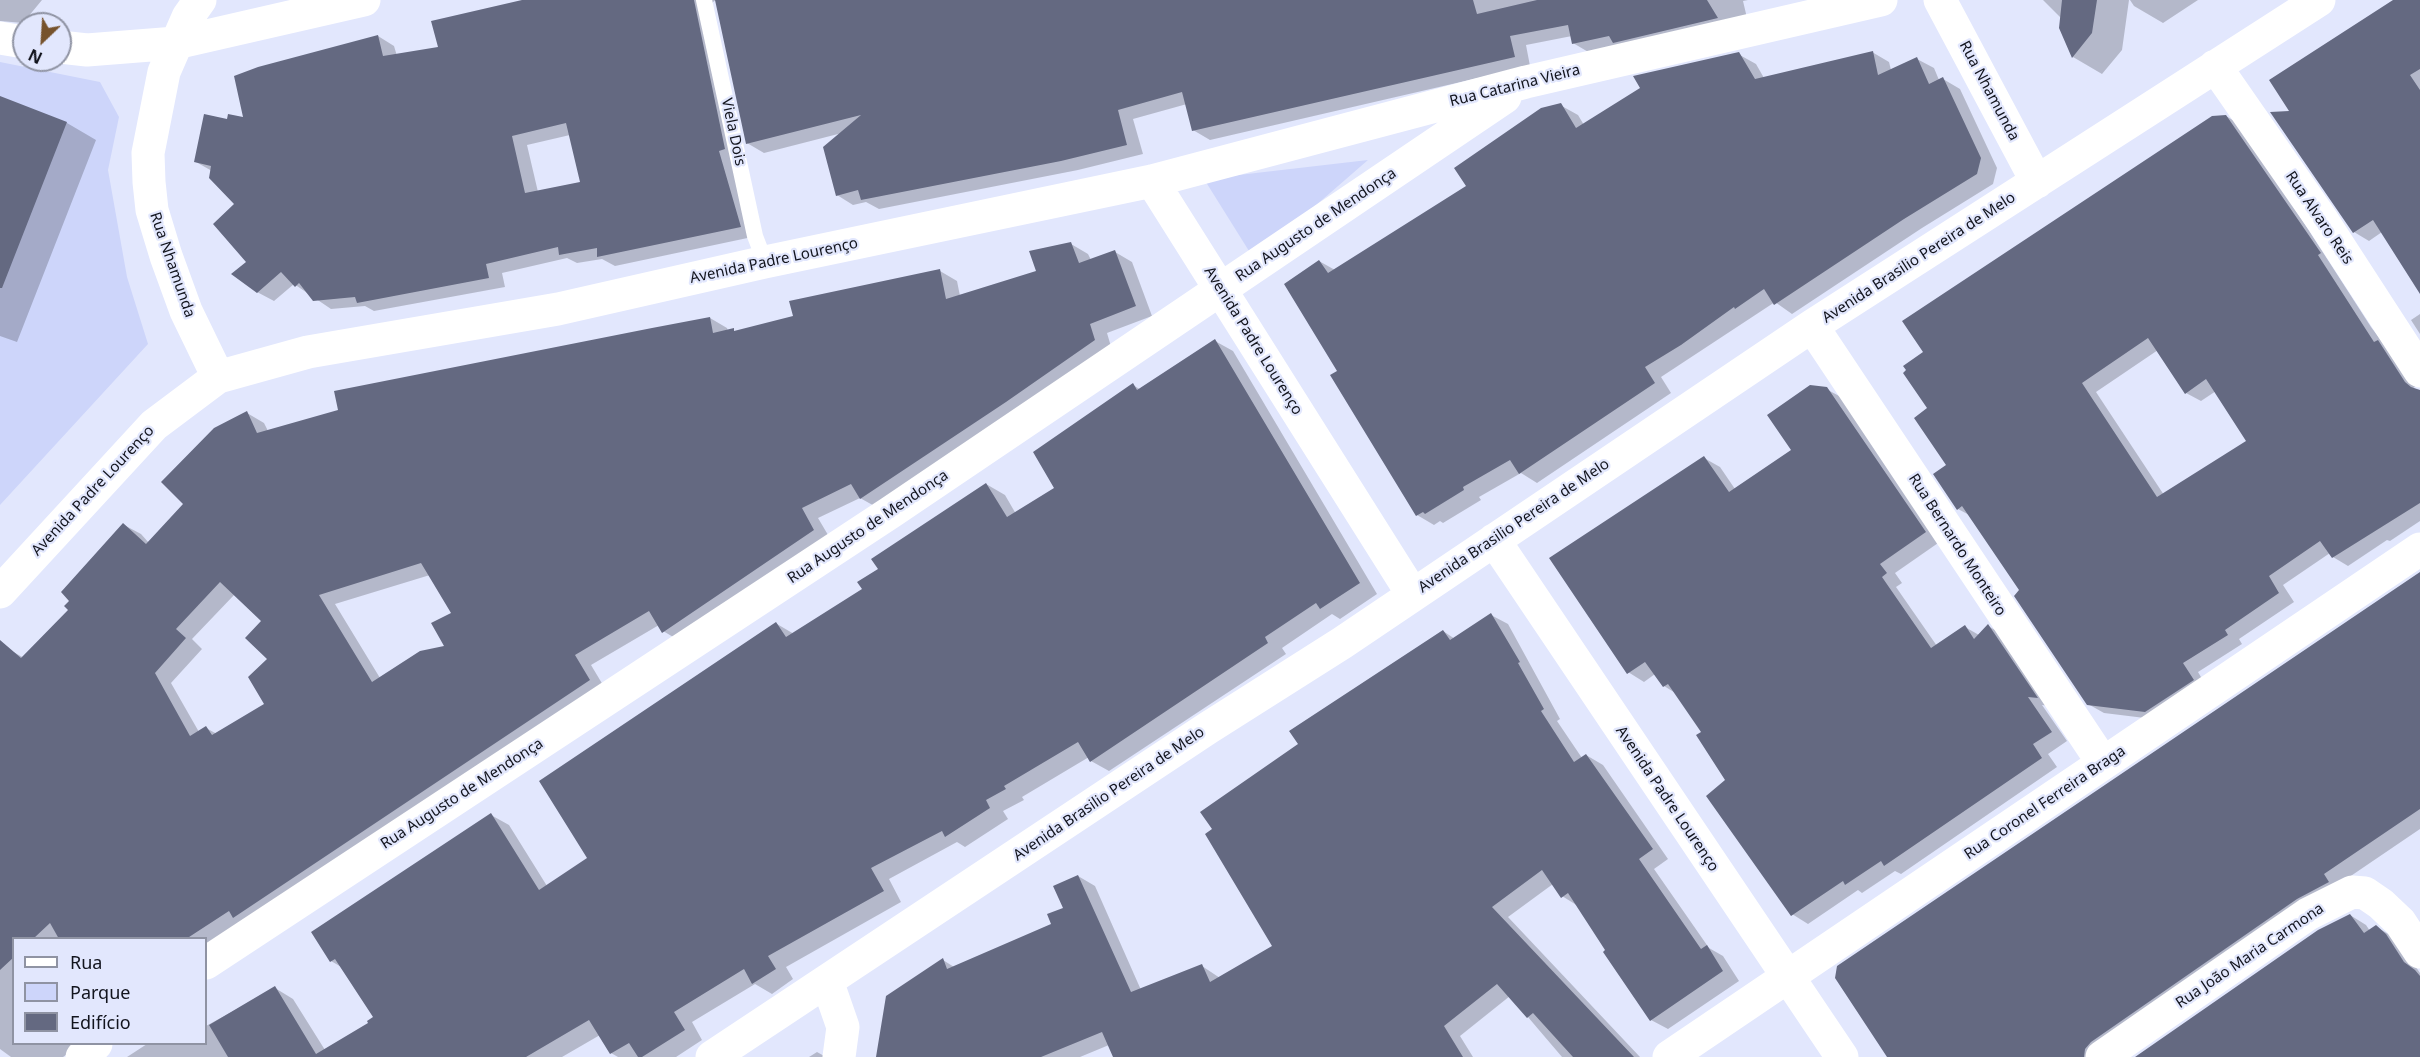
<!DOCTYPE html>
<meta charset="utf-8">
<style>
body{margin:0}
#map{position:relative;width:2420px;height:1057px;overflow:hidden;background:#e2e7fd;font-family:"Noto Sans",sans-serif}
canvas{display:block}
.legend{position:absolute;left:12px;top:937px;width:195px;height:108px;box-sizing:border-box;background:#e2e7fd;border:2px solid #8f93a3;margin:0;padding:8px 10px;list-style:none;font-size:18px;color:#12141d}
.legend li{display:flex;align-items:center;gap:12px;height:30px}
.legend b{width:30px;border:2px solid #8f93a3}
.north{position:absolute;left:12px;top:12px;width:60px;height:60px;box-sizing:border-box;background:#e2e7fd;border:2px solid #8f93a3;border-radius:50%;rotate:205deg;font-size:16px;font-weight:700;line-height:24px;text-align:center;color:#12141d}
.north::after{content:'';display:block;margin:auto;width:21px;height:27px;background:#76522c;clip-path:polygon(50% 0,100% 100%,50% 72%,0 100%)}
</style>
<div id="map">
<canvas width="2420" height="1057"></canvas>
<ul class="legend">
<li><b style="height:8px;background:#fff"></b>Rua</li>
<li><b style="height:16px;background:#cdd5fa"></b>Parque</li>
<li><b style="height:16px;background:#646981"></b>Edifício</li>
</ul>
<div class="north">N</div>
</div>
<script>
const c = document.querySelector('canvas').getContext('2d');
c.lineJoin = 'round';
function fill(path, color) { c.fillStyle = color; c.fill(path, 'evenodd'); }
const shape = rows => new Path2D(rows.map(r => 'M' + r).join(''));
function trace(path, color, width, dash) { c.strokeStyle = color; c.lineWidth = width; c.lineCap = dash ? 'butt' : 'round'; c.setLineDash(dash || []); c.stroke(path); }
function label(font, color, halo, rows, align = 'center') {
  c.font = font + ' "Noto Sans",sans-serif'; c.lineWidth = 4.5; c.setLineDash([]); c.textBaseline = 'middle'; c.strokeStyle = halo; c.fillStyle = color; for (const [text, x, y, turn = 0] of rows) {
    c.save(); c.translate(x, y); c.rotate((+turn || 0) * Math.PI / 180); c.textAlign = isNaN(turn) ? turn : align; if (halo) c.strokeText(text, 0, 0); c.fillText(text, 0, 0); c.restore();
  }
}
const green = shape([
 [0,62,100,82,119,117,108,170,127,277,148,344,0,505],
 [1368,160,1254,259,1204,179]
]);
const shadow = shape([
 [0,0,42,0,23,23,0,21],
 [532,0,1748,0,1743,1,1747,18,1590,53,1573,43,1572,36,1526,45,1530,66,1210,140,1193,130,1187,104,1133,119,1143,154,1078,170,879,209,866,202,853,205,837,195,842,133,764,153,747,143,716,0,713,2,710,12,757,236,615,266,602,259,577,263,567,258,502,273,505,287,374,311,365,306,331,309,294,284,274,301,257,292,248,262,236,204,212,171,196,162,228,120,245,119,378,36,394,46,397,56,439,48],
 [570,135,582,183,538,192,527,145],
 [2043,0,2129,0,2122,50,2102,74,2073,57,2061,18],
 [2130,0,2198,0,2163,23,2134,6],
 [2395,0,2420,0,2420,291,2382,232,2369,241,2354,232,2292,112],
 [1872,52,1889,62,1891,70,1917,59,1934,68,1939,80,1943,79,1960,89,1997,168,1993,184,1922,228,1792,314,1775,302,1661,377,1671,393,1537,483,1521,473,1479,497,1481,500,1443,523,1440,521,1434,525,1417,515,1339,372,1319,261,1335,270,1468,187,1560,105,1578,115,1584,125,1738,54,1756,64,1764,78],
 [0,97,67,123,96,140,17,342,0,336],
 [2226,116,2241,125,2371,327,2416,386,2412,389,2420,400,2420,521,2390,541,2387,540,2348,566,2333,557,2330,553,2283,585,2294,602,2239,639,2242,644,2198,672,2208,689,2161,720,2104,713,2088,704,2021,591,1971,516,1958,509,1948,465,1929,409],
 [2158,350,2186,393,2201,401,2216,391,2248,442,2164,495,2096,392],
 [1071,244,1088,254,1091,260,1115,252,1132,262,1152,316,1107,333,1112,350,878,508,860,498,818,518,831,540,680,641,663,631,659,625,591,665,606,690,206,945,206,938,14,938,14,1044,82,1044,63,1057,11,1057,0,1049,0,662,10,650,24,658,70,609,124,525,141,534,149,543,185,504,247,413,264,423,268,431,710,318,727,328,728,331,737,332,794,317,940,271,957,281,960,296,1038,272],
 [430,575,453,614,446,647,380,678,335,604],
 [235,594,263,621,269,659,266,705,217,734,206,728,199,732,171,683,202,649,192,639],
 [2420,314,2420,334,2411,320],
 [1215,341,1233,351,1377,594,1340,619,1332,614,1282,648,1286,654,1109,771,1091,761,1089,757,1022,797,1024,800,1003,811,1008,819,965,847,957,842,889,879,901,902,786,967,793,979,772,994,755,984,692,1022,702,1040,676,1057,618,1057,611,1053,600,1035,562,1057,127,1057,147,1044,206,1044,206,1026,275,988,293,999,325,1050,370,1023,375,1017,343,968,331,961,491,815,509,825,547,886,589,858,777,624,794,634,864,589,880,570,986,484,1005,495,1016,514,1056,489,1133,385,1141,390],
 [1826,389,1843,398,1941,541,1895,573,1902,583,1896,587,1937,646,1965,627,1979,635,1988,626,2004,635,2051,706,2042,705,2067,741,2048,754,2057,767,1901,874,1895,871,1862,893,1858,890,1808,924,1792,914,1703,733,1677,694,1664,686,1655,674,1644,682,1628,672,1704,458,1720,467,1735,489,1793,450],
 [2420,573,2420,829,2339,884,2101,1057,1890,1057],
 [1491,615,1508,624,1560,719,1557,721,1582,758,1586,755,1603,765,1668,859,1654,869,1709,948,1723,956,1739,981,1668,1029,1651,1020,1578,906,1562,896,1553,884,1508,917,1640,1057,1562,1057,1510,996,1460,1036,1473,1057,1114,1057,1109,1045,1080,1057,878,1057,943,960,954,967,1053,924,1065,908,1078,876,1095,886,1141,990,1202,966,1220,978,1274,946,1214,830,1300,744,1443,631,1455,639],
 [2350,915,2366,925,2370,931,2376,927,2392,936,2401,945,2420,973,2420,1057,2138,1057],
 [817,1052,826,1057,809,1057]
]);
const building = shape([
 [522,0,694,0,725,149,719,151,741,227,597,257,597,248,559,255,558,247,486,264,489,278,357,303,355,297,313,301,299,283,295,287,281,272,257,293,231,274,246,262,213,224,234,204,209,178,211,166,194,162,204,114,227,119,228,114,243,117,234,76,258,67,378,35,383,56,438,47,431,21],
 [566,123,580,182,525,193,512,136],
 [715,0,1473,0,1477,14,1537,0,1707,0,1718,18,1613,43,1609,36,1572,44,1568,25,1510,36,1515,57,1192,131,1182,92,1118,110,1127,145,1061,161,861,200,858,190,836,196,823,147,861,115,746,144],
 [2062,0,2097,0,2092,33,2072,58,2059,28],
 [2393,0,2420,0,2420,69,2410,75,2420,90,2420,294,2373,220,2353,233,2270,112,2289,111,2269,80],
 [1873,51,1878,75,1917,57,1929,84,1943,77,1981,158,1977,174,1904,219,1774,305,1764,289,1735,309,1734,307,1681,345,1645,367,1655,383,1519,474,1510,460,1463,487,1464,490,1425,514,1423,512,1416,516,1330,375,1337,371,1284,284,1319,260,1328,273,1466,186,1454,168,1541,108,1561,103,1576,128,1640,88,1633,76,1739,52,1755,79],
 [0,96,67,122,2,288,0,288],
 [2226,115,2321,253,2318,255,2374,342,2378,340,2405,382,2411,387,2420,390,2420,503,2332,558,2320,541,2269,576,2279,593,2225,630,2228,635,2183,663,2194,680,2145,712,2087,705,2014,596,2019,590,1962,506,1957,510,1933,474,1946,465,1914,418,1927,408,1903,373,1906,370,1903,366,1923,352,1902,321,2212,116],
 [2148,338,2185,394,2206,379,2246,441,2157,497,2082,383],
 [1071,242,1079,263,1115,250,1136,306,1090,324,1095,340,1006,402,860,499,851,484,802,508,814,530,662,633,649,611,575,655,590,680,233,918,229,911,186,939,59,939,50,923,33,939,14,939,14,957,0,970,0,640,21,658,68,610,64,606,69,601,61,592,123,523,146,544,183,504,161,482,214,428,247,411,257,433,338,410,334,391,652,328,710,317,713,333,734,328,734,331,793,316,789,301,940,269,946,299,1036,271,1029,251],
 [421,563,451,613,431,623,444,646,420,651,372,682,319,595],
 [220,582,261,621,245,638,267,659,248,677,264,704,212,735,206,726,190,736,155,673,186,638,176,629],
 [1215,339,1360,583,1320,609,1316,603,1265,637,1268,643,1090,762,1078,742,1004,786,1006,789,986,800,990,808,945,837,942,831,871,868,884,891,768,956,776,969,752,984,744,969,674,1012,685,1030,642,1057,638,1057,629,1043,610,1054,589,1020,526,1057,228,1057,209,1025,275,986,316,1054,368,1023,367,1021,373,1017,335,959,330,962,311,932,491,813,539,890,587,858,539,781,776,622,786,637,862,589,857,582,878,569,871,559,986,483,1007,517,1054,488,1033,452,1133,383,1137,390],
 [1810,385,1827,387,1926,532,1880,564,1887,573,1882,577,1931,648,1965,625,1974,639,1988,624,2038,698,2028,697,2052,732,2033,744,2042,758,1884,866,1881,861,1845,885,1843,881,1791,916,1706,796,1725,780,1696,735,1701,732,1668,684,1663,687,1645,662,1627,674,1549,558,1704,456,1729,492,1791,450,1767,415],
 [2420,572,2420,809,2324,874,2329,882,2297,899,2091,1042,2085,1049,2084,1057,1887,1057,1835,978,1837,966],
 [1491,613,1520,662,1518,663,1544,709,1541,711,1574,762,1586,754,1653,849,1639,859,1701,949,1707,945,1723,971,1650,1021,1603,952,1605,950,1568,893,1561,898,1542,870,1492,907,1634,1057,1573,1057,1533,1013,1527,1018,1497,984,1444,1026,1463,1057,1113,1057,1102,1032,1041,1057,876,1057,886,996,943,958,947,969,1051,924,1047,914,1063,908,1053,886,1078,875,1131,992,1202,964,1210,982,1272,946,1205,834,1212,829,1200,812,1298,744,1289,731,1443,630,1450,640],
 [2350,914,2364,933,2376,925,2386,934,2404,962,2415,970,2420,976,2420,1057,2135,1057,2318,930]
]);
const service = shape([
 [704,0,755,236,765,262]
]);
const minor = shape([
 [200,0,188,17,164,72,148,153,149,182,152,210,166,256,186,311,218,377],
 [1940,0,2037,182],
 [0,38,24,42],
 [60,47,87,50,176,43,364,0],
 [2215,66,2322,220,2420,371],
 [1152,181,1413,595],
 [1812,326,2103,763],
 [1494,540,1842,1057],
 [0,592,154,425,218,377,308,352,558,309,765,262,1152,181,1526,82,1881,0],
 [206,963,891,512,1505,97],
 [827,981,843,1027,839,1057],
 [82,1057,96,1044],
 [712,1057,1208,728,1342,643,1812,326,2319,0],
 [1669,1057,2420,549],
 [2102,1057,2308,914,2352,892,2365,893,2381,904,2400,922,2420,952]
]);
const streetNames = [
 ["Rua Catarina Vieira",1515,86,-14],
 ["Rua Nhamunda",1989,91,62],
 ["Viela Dois",733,132,78],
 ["Rua Alvaro Reis",2319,218,56],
 ["Rua Augusto de Mendonça",1316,225,-34],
 ["Avenida Brasilio Pereira de Melo",1919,258,-33],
 ["Avenida Padre Lourenço",774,261,-12],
 ["Rua Nhamunda",172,265,71],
 ["Avenida Padre Lourenço",1253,341,58],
 ["Avenida Padre Lourenço",93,491,-47],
 ["Avenida Brasilio Pereira de Melo",1514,526,-34],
 ["Rua Augusto de Mendonça",868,527,-34],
 ["Rua Bernardo Monteiro",1957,545,57],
 ["Rua Augusto de Mendonça",462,794,-33],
 ["Avenida Brasilio Pereira de Melo",1109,794,-34],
 ["Avenida Padre Lourenço",1667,799,56],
 ["Rua Coronel Ferreira Braga",2045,803,-34],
 ["Rua João Maria Carmona",2250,956,-34]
];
fill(green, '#cdd5fa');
fill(shadow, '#0003');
fill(building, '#646981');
trace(service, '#fff', 16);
trace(minor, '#fff', 33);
label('15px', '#12141d', '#e2e7fd', streetNames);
</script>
